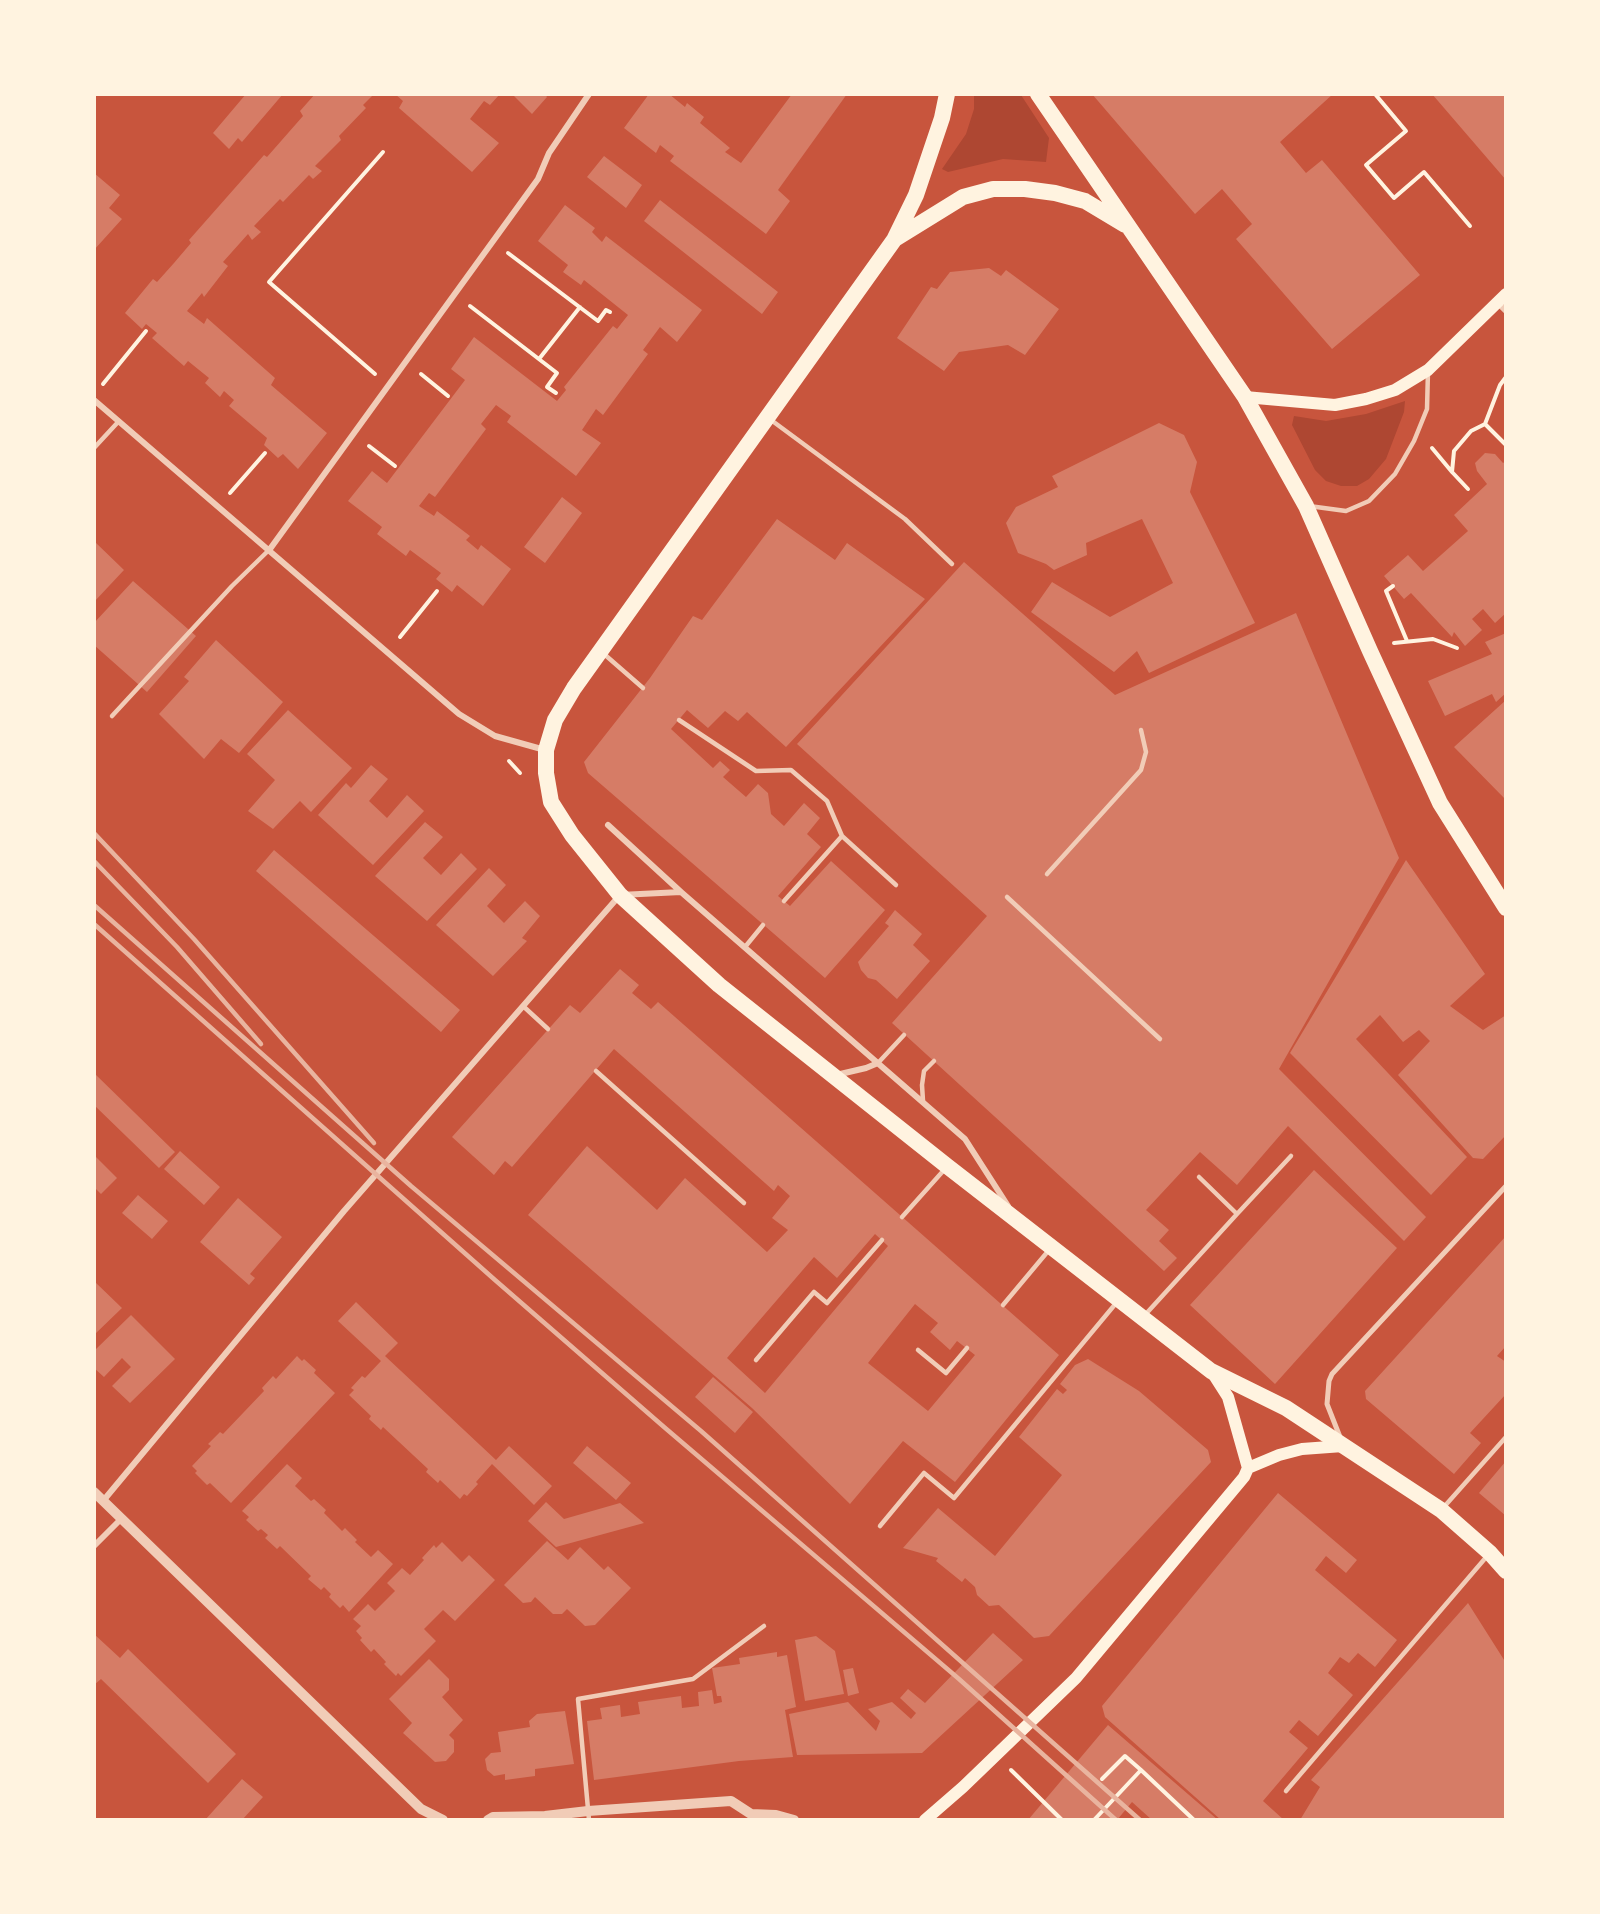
<!DOCTYPE html>
<style>
body{margin:0}
#map{position:relative;width:1600px;height:1914px;overflow:hidden;background:#c8553d;font-family:"Fira Sans Condensed",sans-serif}
canvas{display:block}
.frame{position:absolute;inset:0;border:96px solid #fff3e0;pointer-events:none}
</style>
<div id="map">
<canvas width="1600" height="1914"></canvas>
<div class="frame"></div>
</div>
<script>
const c = document.querySelector('canvas').getContext('2d');
c.lineJoin = 'round';
function fill(path, color) { c.fillStyle = color; c.fill(path, 'evenodd'); }
const shape = rows => new Path2D(rows.map(r => 'M' + r).join(''));
function trace(path, color, width, dash) { c.strokeStyle = color; c.lineWidth = width; c.lineCap = dash ? 'butt' : 'round'; c.setLineDash(dash || []); c.stroke(path); }
const green = shape([
 [974,95,1021,95,1049,138,1046,162,1003,159,948,172,942,169,966,134,974,109],
 [1405,401,1404,412,1386,459,1369,479,1357,486,1341,486,1326,481,1315,470,1292,425,1294,416,1326,421,1366,414]
]);
const building = shape([
 [246,94,283,94,242,142,238,138,229,149,213,133],
 [315,94,374,94,363,105,366,108,339,136,341,140,315,166,322,171,313,179,309,175,283,202,280,199,254,226,261,232,252,240,248,234,223,262,228,266,204,297,202,293,187,311,204,324,207,318,275,378,271,385,327,433,298,469,283,454,278,458,264,445,267,438,229,406,234,400,224,391,220,397,205,383,209,378,188,361,184,366,152,338,157,333,146,324,142,329,125,313,153,279,157,282,174,263,191,243,189,240,264,155,267,157,303,116,300,111],
 [395,94,500,94,490,105,484,101,470,119,499,143,472,172,399,108,403,101],
 [512,94,545,94,547,97,532,114],
 [649,94,669,94,685,107,687,103,704,117,700,123,730,148,725,152,741,163,792,94,847,94,778,190,790,201,766,234,670,161,674,156,660,145,656,153,624,128],
 [1092,94,1333,94,1280,142,1306,173,1322,160,1420,275,1332,349,1236,239,1252,224,1222,189,1195,214],
 [1432,94,1506,94,1506,180],
 [604,156,642,185,626,208,587,177],
 [94,173,120,195,109,208,122,219,94,250],
 [660,200,778,292,762,314,644,221],
 [565,205,595,228,592,232,602,242,606,236,702,310,677,342,660,327,643,350,648,354,603,415,596,409,582,430,601,443,576,476,507,422,511,416,496,405,481,424,486,429,435,497,429,493,419,506,434,516,437,511,470,536,466,540,478,550,481,545,511,569,483,606,457,585,452,592,436,579,441,573,410,550,406,556,377,534,382,527,348,501,372,471,387,483,465,380,451,369,474,337,557,401,566,390,564,387,613,326,617,329,628,315,584,280,581,285,563,272,568,265,538,241],
 [989,268,1001,276,1006,270,1059,309,1025,355,1008,345,959,352,944,371,897,338,931,287,937,289,950,272],
 [1159,423,1184,435,1197,462,1190,492,1255,623,1149,673,1137,651,1114,672,1031,612,1052,582,1110,617,1173,583,1142,519,1086,543,1087,555,1054,570,1046,564,1018,553,1006,523,1016,507,1058,487,1052,476],
 [1485,453,1495,454,1503,463,1506,461,1506,613,1495,623,1483,609,1472,619,1482,630,1465,646,1454,632,1452,637,1411,593,1404,599,1384,576,1408,555,1423,571,1468,531,1454,515,1487,484,1477,471,1475,463],
 [562,497,582,513,545,563,524,547],
 [777,519,835,560,847,543,925,599,786,747,747,712,738,721,725,711,708,728,687,710,671,729,713,768,720,761,730,770,723,777,746,797,758,784,768,793,771,814,784,826,804,803,820,818,807,834,821,847,778,896,790,906,831,861,885,910,825,978,588,773,584,762,650,678,693,616,702,620],
 [94,541,124,570,94,602],
 [964,562,1115,695,1296,613,1399,858,1279,1069,1426,1217,1404,1241,1288,1126,1237,1185,1200,1152,1146,1210,1169,1230,1159,1241,1177,1258,1164,1271,892,1023,987,916,797,744],
 [133,581,196,636,147,692,94,645,94,623],
 [1506,633,1506,693,1496,702,1492,694,1445,716,1428,681,1492,654,1485,642],
 [216,640,283,702,239,753,221,739,204,759,159,714,189,681,184,677],
 [1506,700,1506,800,1454,747],
 [288,710,352,768,311,812,300,801,273,829,248,811,275,780,247,754],
 [371,765,388,779,369,801,387,818,407,795,424,811,373,865,318,815,346,783,351,788],
 [425,822,443,837,423,858,441,875,461,853,477,869,427,921,375,876],
 [274,850,460,1010,441,1032,256,871],
 [1406,860,1485,974,1450,1006,1483,1030,1506,1015,1506,1135,1483,1159,1473,1158,1398,1075,1430,1041,1419,1030,1403,1042,1380,1015,1356,1039,1467,1157,1431,1195,1290,1053],
 [489,868,506,885,487,906,504,923,525,901,540,916,522,938,527,941,493,976,436,925],
 [895,910,922,934,913,945,930,961,897,999,876,980,868,978,861,970,858,962,889,926,885,923],
 [620,969,639,985,632,993,651,1009,658,1002,1059,1355,955,1482,903,1441,850,1504,752,1408,528,1215,587,1146,657,1210,685,1178,767,1252,788,1230,772,1218,790,1196,778,1185,774,1191,614,1049,512,1167,505,1161,494,1175,452,1137,570,1005,580,1013],
 [875,1234,888,1246,765,1393,727,1358,814,1257,837,1278],
 [915,1304,938,1323,930,1332,950,1350,957,1341,975,1355,928,1411,868,1363],
 [94,1073,175,1152,159,1168,94,1105],
 [180,1151,220,1187,204,1205,164,1169],
 [94,1155,117,1178,101,1194,94,1187],
 [1314,1170,1397,1248,1275,1384,1190,1305],
 [138,1195,168,1221,152,1239,122,1213],
 [238,1198,282,1237,250,1274,255,1278,249,1285,200,1242],
 [1506,1236,1506,1346,1497,1356,1506,1362,1506,1394,1470,1433,1481,1443,1454,1474,1366,1399,1365,1391],
 [94,1281,122,1308,94,1335],
 [356,1302,398,1343,385,1356,496,1460,509,1446,552,1486,534,1505,492,1464,476,1482,478,1484,467,1496,464,1494,460,1499,440,1480,438,1483,426,1472,428,1469,383,1427,381,1430,369,1419,371,1416,349,1395,354,1390,351,1388,362,1376,365,1378,381,1361,338,1321],
 [131,1315,175,1359,130,1403,112,1386,131,1367,122,1358,104,1377,94,1368,94,1351],
 [297,1356,302,1361,304,1359,316,1370,314,1373,335,1393,231,1503,210,1483,207,1485,195,1473,197,1471,192,1466,211,1446,208,1444,220,1432,223,1434,264,1391,262,1388,273,1376,276,1379],
 [1088,1359,1139,1391,1208,1450,1211,1462,1049,1636,1034,1638,999,1605,989,1606,977,1595,975,1587,965,1578,962,1582,936,1561,938,1558,903,1548,938,1508,995,1556,1062,1475,1019,1437,1057,1389,1063,1394,1067,1390,1060,1384,1075,1365],
 [713,1377,753,1412,735,1433,695,1397],
 [587,1446,631,1483,616,1500,573,1463],
 [1506,1461,1506,1516,1479,1493],
 [287,1464,302,1478,295,1486,311,1501,314,1499,326,1510,324,1513,342,1531,345,1528,357,1540,355,1542,371,1557,378,1550,393,1564,349,1612,343,1605,340,1608,329,1597,331,1594,324,1587,321,1590,308,1579,311,1576,280,1546,277,1549,265,1538,268,1535,261,1529,258,1531,246,1520,249,1517,242,1511],
 [1278,1493,1357,1560,1346,1573,1326,1556,1315,1570,1397,1640,1375,1667,1358,1653,1349,1663,1340,1657,1328,1673,1353,1695,1318,1736,1299,1720,1289,1732,1308,1748,1263,1801,1284,1820,1221,1820,1105,1717,1102,1706],
 [546,1502,564,1519,620,1503,644,1523,556,1547,528,1521],
 [547,1541,568,1560,580,1547,604,1570,608,1566,631,1588,595,1625,585,1626,567,1609,562,1614,553,1614,535,1597,531,1602,523,1603,504,1585],
 [442,1542,462,1562,469,1555,495,1580,455,1621,443,1610,424,1629,436,1641,401,1676,398,1673,396,1676,384,1664,386,1662,374,1649,371,1652,360,1640,362,1638,356,1631,361,1626,353,1619,368,1604,375,1611,395,1591,387,1583,402,1568,410,1575,424,1560,422,1558,434,1545,436,1548],
 [1468,1603,1506,1663,1506,1820,1300,1820,1320,1787,1311,1780],
 [993,1633,1023,1660,922,1753,797,1755,789,1714,848,1702,876,1731,880,1721,868,1709,892,1702,911,1719,916,1713,900,1698,908,1689,925,1703],
 [94,1634,120,1658,128,1649,236,1754,208,1783,101,1679,94,1685],
 [816,1636,835,1651,844,1694,805,1701,795,1640],
 [777,1652,777,1657,787,1655,796,1707,785,1710,793,1757,739,1761,594,1780,587,1721,602,1719,600,1708,620,1705,621,1717,640,1714,638,1702,681,1696,682,1708,699,1706,698,1692,712,1690,714,1704,722,1702,721,1696,717,1696,712,1668,740,1664,739,1658],
 [429,1659,449,1679,449,1690,442,1697,463,1720,449,1735,454,1740,454,1752,446,1761,435,1762,403,1733,412,1723,389,1699],
 [853,1668,859,1693,848,1696,843,1670],
 [565,1711,574,1764,535,1769,535,1776,505,1780,505,1774,494,1776,487,1770,485,1759,491,1753,501,1752,498,1732,530,1727,529,1721,537,1714],
 [1108,1725,1218,1820,1152,1820,1132,1802,1117,1820,1028,1820],
 [242,1779,263,1797,242,1820,205,1820]
]);
const path = shape([
 [1375,94,1406,131,1366,165,1394,198,1424,172,1470,226],
 [508,253,598,321,606,310,610,312],
 [470,306,557,373,547,387,556,393],
 [539,359,580,307],
 [375,374,269,282,383,152],
 [421,374,448,396],
 [103,384,146,331],
 [1485,424,1506,445],
 [369,446,395,466],
 [1432,448,1452,472,1454,451,1471,431,1485,424,1500,385,1506,377],
 [1452,472,1468,489],
 [230,493,265,453],
 [1393,586,1386,591,1407,641],
 [400,637,437,591],
 [1394,643,1433,639,1457,648],
 [509,761,520,773],
 [1011,1770,1062,1820],
 [1141,1770,1194,1820],
 [1094,1820,1141,1770,1125,1756,1102,1779]
]);
const service = shape([
 [771,420,905,519,952,564],
 [94,448,119,421],
 [1309,506,1346,511,1369,501,1395,474,1414,441,1427,409,1428,371],
 [604,654,643,688],
 [112,716,232,586,270,549],
 [679,720,756,771,791,770,827,801,842,836],
 [1047,874,1141,770,1146,752,1141,730],
 [1007,897,1160,1039],
 [784,901,842,836,896,885],
 [745,947,763,925],
 [523,1006,548,1029],
 [878,1063,904,1035],
 [596,1071,744,1203],
 [923,1101,922,1085,924,1071,934,1061],
 [1199,1177,1237,1214,1291,1156],
 [902,1217,944,1170],
 [1003,1305,1049,1250],
 [1144,1316,1237,1214],
 [918,1350,946,1373,967,1348],
 [756,1360,814,1292,827,1303,882,1240],
 [1443,1508,1506,1437],
 [880,1526,924,1473,954,1498,1117,1302],
 [1286,1791,1488,1555],
 [589,1820,578,1699,693,1679,764,1626]
]);
const pedestrian = shape([
 [1340,1437,1327,1404,1329,1381,1332,1374,1506,1186]
]);
const minor = shape([
 [1497,302,1506,311],
 [94,400,459,714,495,736,545,750],
 [270,549,538,179,549,153,589,94],
 [608,825,681,892],
 [836,1075,866,1068,878,1063],
 [103,1501,344,1211,620,895,681,892,965,1139,1008,1206],
 [94,1546,121,1519]
]);
const tertiary = shape([
 [94,1492,421,1809,443,1820],
 [488,1820,493,1817,545,1816,588,1811,731,1801,751,1814,776,1815,794,1820]
]);
const secondary = shape([
 [1245,397,1335,405,1366,399,1395,390,1428,370,1506,294],
 [1212,1372,1228,1397,1248,1468],
 [925,1820,963,1787,1076,1678,1244,1477,1248,1468,1279,1455,1302,1449,1343,1446]
]);
const trunk = shape([
 [947,94,942,118,916,195,894,240,574,688,555,720,546,750,546,773,551,802,572,835,620,895,719,985,947,1166,1211,1371,1286,1408,1441,1510,1490,1553,1506,1571],
 [1038,94,1245,397,1306,506,1370,651,1440,803,1506,908],
 [895,239,963,197,993,189,1025,189,1055,193,1085,201,1125,225]
]);
const rail = shape([
 [94,833,194,939,374,1143],
 [94,861,177,947,261,1044],
 [94,905,411,1186,701,1431,1140,1820],
 [94,924,495,1280,664,1427,959,1679,1116,1820]
]);
fill(green, '#ae4732');
fill(building, '#d67c66');
trace(path, '#fff3e0', 4);
trace(service, '#f1ccb7', 4.5);
trace(pedestrian, '#f1ccb7', 5);
trace(minor, '#f1ccb7', 6);
trace(tertiary, '#f1ccb7', 10);
trace(secondary, '#fff3e0', 12);
trace(trunk, '#fff3e0', 16);
trace(rail, '#e9b49f', 4.5);
</script>
